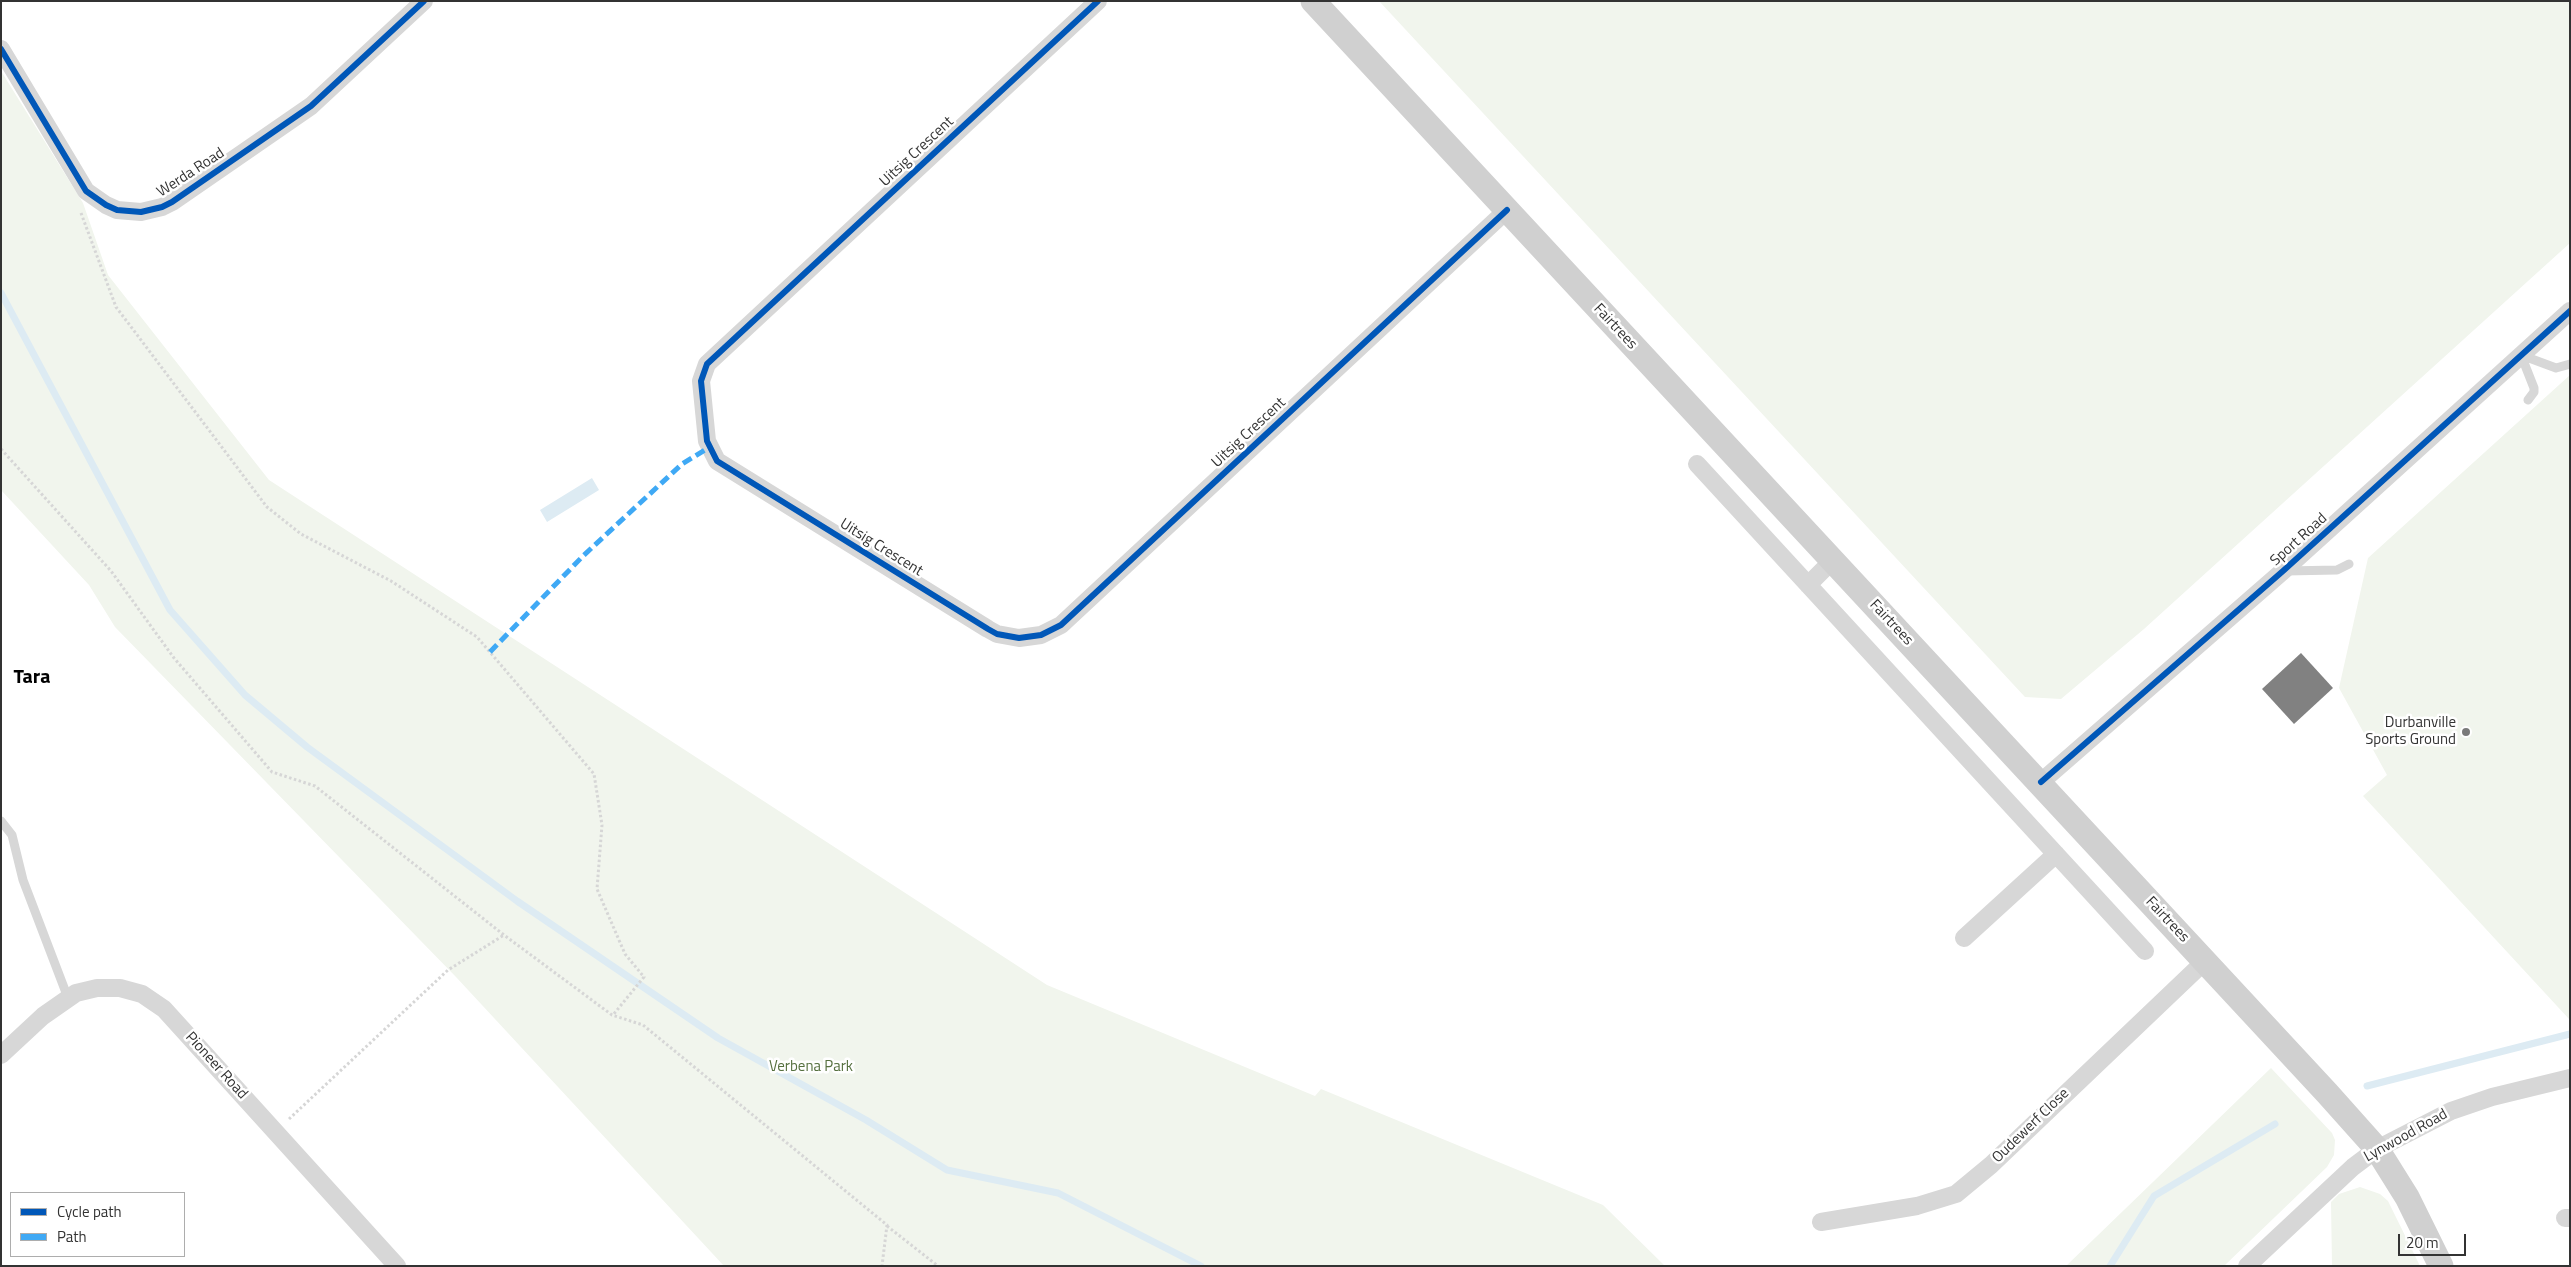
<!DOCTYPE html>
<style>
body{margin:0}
#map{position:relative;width:2571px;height:1267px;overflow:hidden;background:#fff;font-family:"Titillium Web",sans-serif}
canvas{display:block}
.frame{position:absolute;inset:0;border:2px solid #333;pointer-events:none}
.legend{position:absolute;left:10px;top:1192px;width:175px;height:65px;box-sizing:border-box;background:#fff;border:1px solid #adadad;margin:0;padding:6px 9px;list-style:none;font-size:15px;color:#333}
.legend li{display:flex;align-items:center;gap:10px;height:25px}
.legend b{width:25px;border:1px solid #adadad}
.scale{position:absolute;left:2398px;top:1234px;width:68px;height:22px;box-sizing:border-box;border:2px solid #333;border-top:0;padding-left:6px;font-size:15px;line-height:18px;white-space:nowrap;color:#333;-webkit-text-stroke:4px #fff;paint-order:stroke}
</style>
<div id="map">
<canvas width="2571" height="1267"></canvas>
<div class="frame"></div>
<ul class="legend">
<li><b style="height:6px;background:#0057b8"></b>Cycle path</li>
<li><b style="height:6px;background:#3fa9f5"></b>Path</li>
</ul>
<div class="scale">20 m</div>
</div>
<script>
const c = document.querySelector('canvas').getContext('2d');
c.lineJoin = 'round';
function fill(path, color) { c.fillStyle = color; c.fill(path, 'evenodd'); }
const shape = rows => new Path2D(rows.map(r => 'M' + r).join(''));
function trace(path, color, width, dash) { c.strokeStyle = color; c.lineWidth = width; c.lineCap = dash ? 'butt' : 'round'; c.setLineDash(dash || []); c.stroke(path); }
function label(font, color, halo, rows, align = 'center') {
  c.font = font + ' "Titillium Web",sans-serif'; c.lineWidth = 5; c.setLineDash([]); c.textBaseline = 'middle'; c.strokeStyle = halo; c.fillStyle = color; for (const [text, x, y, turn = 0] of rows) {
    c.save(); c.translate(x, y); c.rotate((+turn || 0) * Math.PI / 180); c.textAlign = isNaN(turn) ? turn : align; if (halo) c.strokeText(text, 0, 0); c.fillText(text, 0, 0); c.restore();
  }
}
const green = shape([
 [1379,1,2570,1,2570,243,2144,629,2061,699,2025,697],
 [1,71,83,203,108,275,269,480,1047,985,1315,1096,1321,1089,1603,1205,1665,1266,724,1266,456,977,115,627,89,585,1,490],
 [2570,375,2570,1018,2569,1019,2363,796,2387,775,2339,688,2368,558],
 [2271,1068,2332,1133,2335,1140,2334,1155,2327,1167,2224,1266,2066,1266],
 [2360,1187,2380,1194,2388,1201,2420,1266,2332,1266,2331,1202,2339,1194]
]);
const water = shape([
 [592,478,599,490,547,522,540,510]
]);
const stream = shape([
 [1,293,170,610,245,695,307,747,517,901,718,1038,866,1120,947,1170,1058,1193,1201,1266],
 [2367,1086,2570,1034],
 [2110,1266,2154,1196,2275,1124]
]);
const building = shape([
 [2301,653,2333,688,2294,724,2262,689]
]);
const path = shape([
 [81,213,116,307,267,507,301,534,391,581,477,637,594,774,602,825,597,889,625,954,644,977,613,1015],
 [1,449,111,571,174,658,272,772,315,786,504,935,612,1015,643,1025,887,1225,882,1266],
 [289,1119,448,970,504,935],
 [887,1226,938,1266]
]);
const lane = shape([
 [2521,355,2556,368,2570,364],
 [2521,355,2534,388,2534,392,2528,400],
 [2286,571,2337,570,2349,564],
 [1,821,12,835,23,880,68,998]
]);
const street = shape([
 [1098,1,707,364,701,381,707,441,717,461,988,629,997,634,1019,638,1041,635,1061,625,1507,210],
 [1,49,86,191,106,205,117,210,141,212,162,207,172,202,311,106,424,1],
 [1697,464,2145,951],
 [1808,585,1833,560],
 [2041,782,2283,571,2570,311],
 [1964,938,2056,854],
 [1,1055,43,1016,76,993,97,988,120,988,142,994,164,1009,397,1266],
 [2565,1218,2570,1218],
 [1821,1222,1917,1206,1956,1194,1991,1165,2205,961],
 [2247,1266,2353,1167,2377,1149,2451,1111,2492,1097,2570,1078]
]);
const secondary = shape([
 [1313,1,2327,1093,2377,1149,2407,1197,2441,1266]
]);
const quiet = shape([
 [490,652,583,556,682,464,708,448]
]);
const cycleway = shape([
 [1098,1,707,364,701,381,707,441,717,461,988,629,997,634,1019,638,1041,635,1061,625,1507,210],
 [1,49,86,191,106,205,117,210,141,212,162,207,172,202,311,106,424,1],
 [2041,782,2283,571,2570,311]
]);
const markers = [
 [2466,732,5,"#7a7a7a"]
];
const streetNames = [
 ["Uitsig Crescent",917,152,-43],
 ["Werda Road",191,173,-33],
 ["Fairtrees",1615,327,47],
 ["Uitsig Crescent",1249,433,-43],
 ["Sport Road",2299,540,-42],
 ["Uitsig Crescent",881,548,32],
 ["Fairtrees",1891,623,47],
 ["Fairtrees",2167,920,47],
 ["Pioneer Road",216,1066,48],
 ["Oudewerf Close",2031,1126,-44],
 ["Lynwood Road",2406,1136,-29]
];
const poiNames = [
 ["Durbanville",2456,723],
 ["Sports Ground",2456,740]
];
const parkNames = [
 ["Verbena Park",811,1067]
];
const districtNames = [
 ["Tara",32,678]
];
fill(green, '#f1f5ed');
fill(water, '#ddebf3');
trace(stream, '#ddebf3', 7);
fill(building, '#818181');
trace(path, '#d6d6d6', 3, [2.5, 2.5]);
trace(lane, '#d7d7d7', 9);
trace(street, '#d7d7d7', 18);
trace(secondary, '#d0d0d0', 25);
trace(quiet, '#3fa9f5', 5, [10, 5]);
trace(cycleway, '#0057b8', 6);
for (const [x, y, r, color] of markers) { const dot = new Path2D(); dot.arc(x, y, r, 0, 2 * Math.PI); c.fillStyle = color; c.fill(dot); trace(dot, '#fff', 2); }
label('15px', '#333', '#fff', streetNames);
label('15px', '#333', '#fff', poiNames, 'right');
label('15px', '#56703f', '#fff', parkNames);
label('bold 20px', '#000', '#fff', districtNames);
</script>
